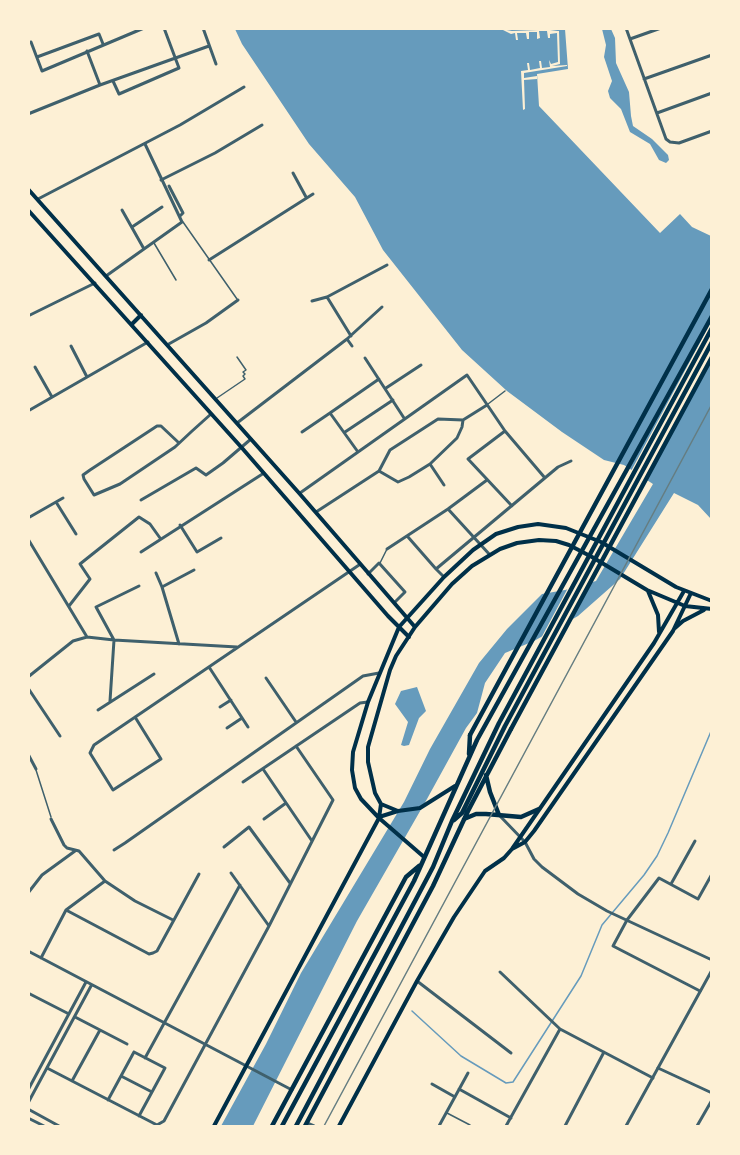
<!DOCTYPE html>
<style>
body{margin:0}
#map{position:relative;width:740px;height:1155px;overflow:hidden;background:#fdf0d5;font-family:"Work Sans",sans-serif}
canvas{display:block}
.frame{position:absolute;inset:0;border:30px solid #fdf0d5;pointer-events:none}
</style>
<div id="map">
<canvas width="740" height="1155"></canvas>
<div class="frame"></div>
</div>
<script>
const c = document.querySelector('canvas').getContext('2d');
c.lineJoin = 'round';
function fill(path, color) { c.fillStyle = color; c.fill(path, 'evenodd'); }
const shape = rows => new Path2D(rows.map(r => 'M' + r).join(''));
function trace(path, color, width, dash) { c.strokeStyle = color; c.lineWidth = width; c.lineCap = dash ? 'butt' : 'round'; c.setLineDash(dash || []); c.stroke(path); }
const water = shape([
 [235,29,565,29,568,69,537,74,539,106,660,233,680,214,692,227,711,236,711,519,698,505,674,493,620,579,578,616,534,641,505,653,485,683,477,713,466,728,427,799,357,921,253,1126,221,1126,266,1044,301,973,404,802,430,749,479,663,507,629,542,594,565,590,596,581,653,484,624,465,604,460,562,432,507,391,462,350,383,250,355,197,309,144,242,44],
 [602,29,611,29,615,38,616,63,629,92,631,116,633,126,652,139,668,155,669,160,666,163,659,160,650,144,630,132,621,109,610,98,608,91,612,81,604,57,606,45],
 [417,687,426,711,419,718,409,745,404,746,401,745,408,722,395,704,401,691]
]);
const pier = shape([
 [501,29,512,31,565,29,550,31,559,31,560,64,552,66,567,65,567,66,524,73,524,78,537,76,537,79,524,80,525,109,523,110,521,71,528,70,527,63,529,63,530,70,540,68,539,61,541,61,542,68,550,67,549,60,551,64,558,62,557,33,550,34,550,38,548,38,547,31,539,31,540,38,537,39,537,32,529,32,529,39,527,39,526,33,517,33,518,40,516,40,515,33,511,34],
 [711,322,711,360,645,482,630,473],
 [593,579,568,625,539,642,569,586]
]);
const stream = shape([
 [412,1011,461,1056,506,1083,513,1082,581,976,602,925,644,875,657,856,668,833,712,729]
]);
const service = shape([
 [183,222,237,299],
 [154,243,176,280],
 [217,398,245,379,243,376,245,374,243,372,246,370,237,357],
 [488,404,505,391],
 [380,563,387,549],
 [36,770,51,817],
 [447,1113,470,1125]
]);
const minor = shape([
 [203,28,216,64],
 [626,28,666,139,670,142,679,143,712,131],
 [630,39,661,28],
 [31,42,42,71,144,28],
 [87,51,100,85],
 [37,57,99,34,103,44],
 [644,79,712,55],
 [113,81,119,94,179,68,164,28],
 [657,113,712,93],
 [28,114,100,85,209,46],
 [293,173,306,197],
 [161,180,215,153,262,125],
 [169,186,183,213,180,216],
 [38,199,180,125,244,87],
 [122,210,144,249],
 [132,227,162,207],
 [209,260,313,194],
 [106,276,182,222,145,144],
 [327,297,351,336],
 [312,301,327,297,387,265],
 [28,316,95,283],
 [347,339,352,346],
 [167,345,206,323,238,300],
 [71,346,87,377],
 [365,358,404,418],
 [35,367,52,397],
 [386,388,421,365],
 [28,411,148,342],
 [463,420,487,405],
 [237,423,347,339,382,307],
 [505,431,468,459,512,506],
 [302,432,330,413],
 [345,432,393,400],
 [179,443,161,426,157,426,90,470,83,475,84,479,94,495,120,484,175,447,191,432,211,414],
 [358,452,330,413,379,379],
 [430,464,444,485],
 [379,471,398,482,409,477,430,464,457,438,462,427,463,420],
 [300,493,467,375,505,431,545,478],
 [141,500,196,468,206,475,223,463,251,439],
 [56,502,63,498],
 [448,509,490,555],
 [316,512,379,471,390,450,438,419,463,420],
 [28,518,56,502,76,534],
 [180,525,197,552,221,538],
 [408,537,436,569],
 [28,539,87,637],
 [387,549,448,509,487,480],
 [141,552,264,473],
 [156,573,162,587,179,644],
 [368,574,379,563,405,592,395,602],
 [444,577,436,569,558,467,571,461],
 [162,587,194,570],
 [69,606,90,579,80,564,139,517,150,524,160,538],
 [209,667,248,727],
 [28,677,73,641,87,637,114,640,237,647],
 [266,678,296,722],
 [28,688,60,736],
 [110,701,114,640,96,607,139,586],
 [220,707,231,700],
 [98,710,154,674],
 [135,717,161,759,113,790,90,753,94,745,359,565],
 [227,728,242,718],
 [28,754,36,769],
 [263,769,312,841],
 [243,782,360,703,368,702],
 [51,819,64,845,67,848,79,851,105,881],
 [264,819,286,803],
 [224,847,249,827,290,883],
 [114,850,125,843,363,676,379,673],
 [231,873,269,926],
 [671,884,695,841],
 [28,893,42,875,75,851],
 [66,910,149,954,153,953,157,951,199,874],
 [28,951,292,1090],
 [41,958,66,910,105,881,135,901,173,920],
 [500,972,560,1029,653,1078],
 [417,981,511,1053],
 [700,991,613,946,627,920,659,878,698,899,712,874],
 [28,993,69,1014],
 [75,1017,127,1044],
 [134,1052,165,1068,152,1092,121,1076,134,1052],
 [145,1058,240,885],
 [47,1068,157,1125,164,1121,269,926,333,800,296,746],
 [658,1068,712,1093],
 [72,1081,100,1030],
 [432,1084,455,1097],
 [459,1089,511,1118],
 [28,1090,86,982],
 [108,1100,121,1076],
 [28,1103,91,986],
 [28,1109,59,1126],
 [139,1116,152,1092],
 [28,1118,44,1126],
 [307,1123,314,1126],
 [439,1126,468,1073],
 [506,1126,560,1029],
 [565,1126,604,1052],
 [697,1126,712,1100]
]);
const tertiary = shape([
 [500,816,525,842,534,859,542,867,578,894,607,911,712,960],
 [626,1126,712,970]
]);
const secondary = shape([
 [28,189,299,493,415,627],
 [28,210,242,448,388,616,409,637],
 [132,324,141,315],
 [648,591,658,615,659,632],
 [675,628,683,621,704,610],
 [398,811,381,804,375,793,368,762,368,747,390,670,396,656,415,627,452,584,472,566,500,549,517,543,539,540,556,541,569,545,592,557,647,590,685,606,712,609],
 [379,817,398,811,420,808,455,786],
 [512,849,525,842,534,831,673,631,691,593],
 [424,857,379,818,361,799,355,788,352,770,353,752,368,702,399,627,444,577,473,550,496,534,518,527,538,524,566,528,601,542,676,587,712,601],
 [214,1126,379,818,381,804],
 [339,1126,417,981,454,917,485,871,504,858,512,849,654,643,684,591]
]);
const primary = shape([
 [511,729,712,357],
 [470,735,712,289]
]);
const trunk = shape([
 [469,754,470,735],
 [486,775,490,792,499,815],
 [464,819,476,814,486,814,521,817,539,809],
 [454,820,462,813,505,726,712,342],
 [272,1126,406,877,419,866],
 [282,1126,414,881,477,740,712,316],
 [296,1126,433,867,452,821,499,723,712,328],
 [305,1126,433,886,468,811,511,729]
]);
const rail = shape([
 [324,1126,712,404]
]);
fill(water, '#669bbc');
fill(pier, '#fdf0d5');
trace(stream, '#669bbc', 1.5);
trace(service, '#3f606c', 1.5);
trace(minor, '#3f606c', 3);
trace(tertiary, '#3f606c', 3);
trace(secondary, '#003049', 4);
trace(primary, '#003049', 4.5);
trace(trunk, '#003049', 4.5);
trace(rail, '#657d81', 1.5);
</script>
